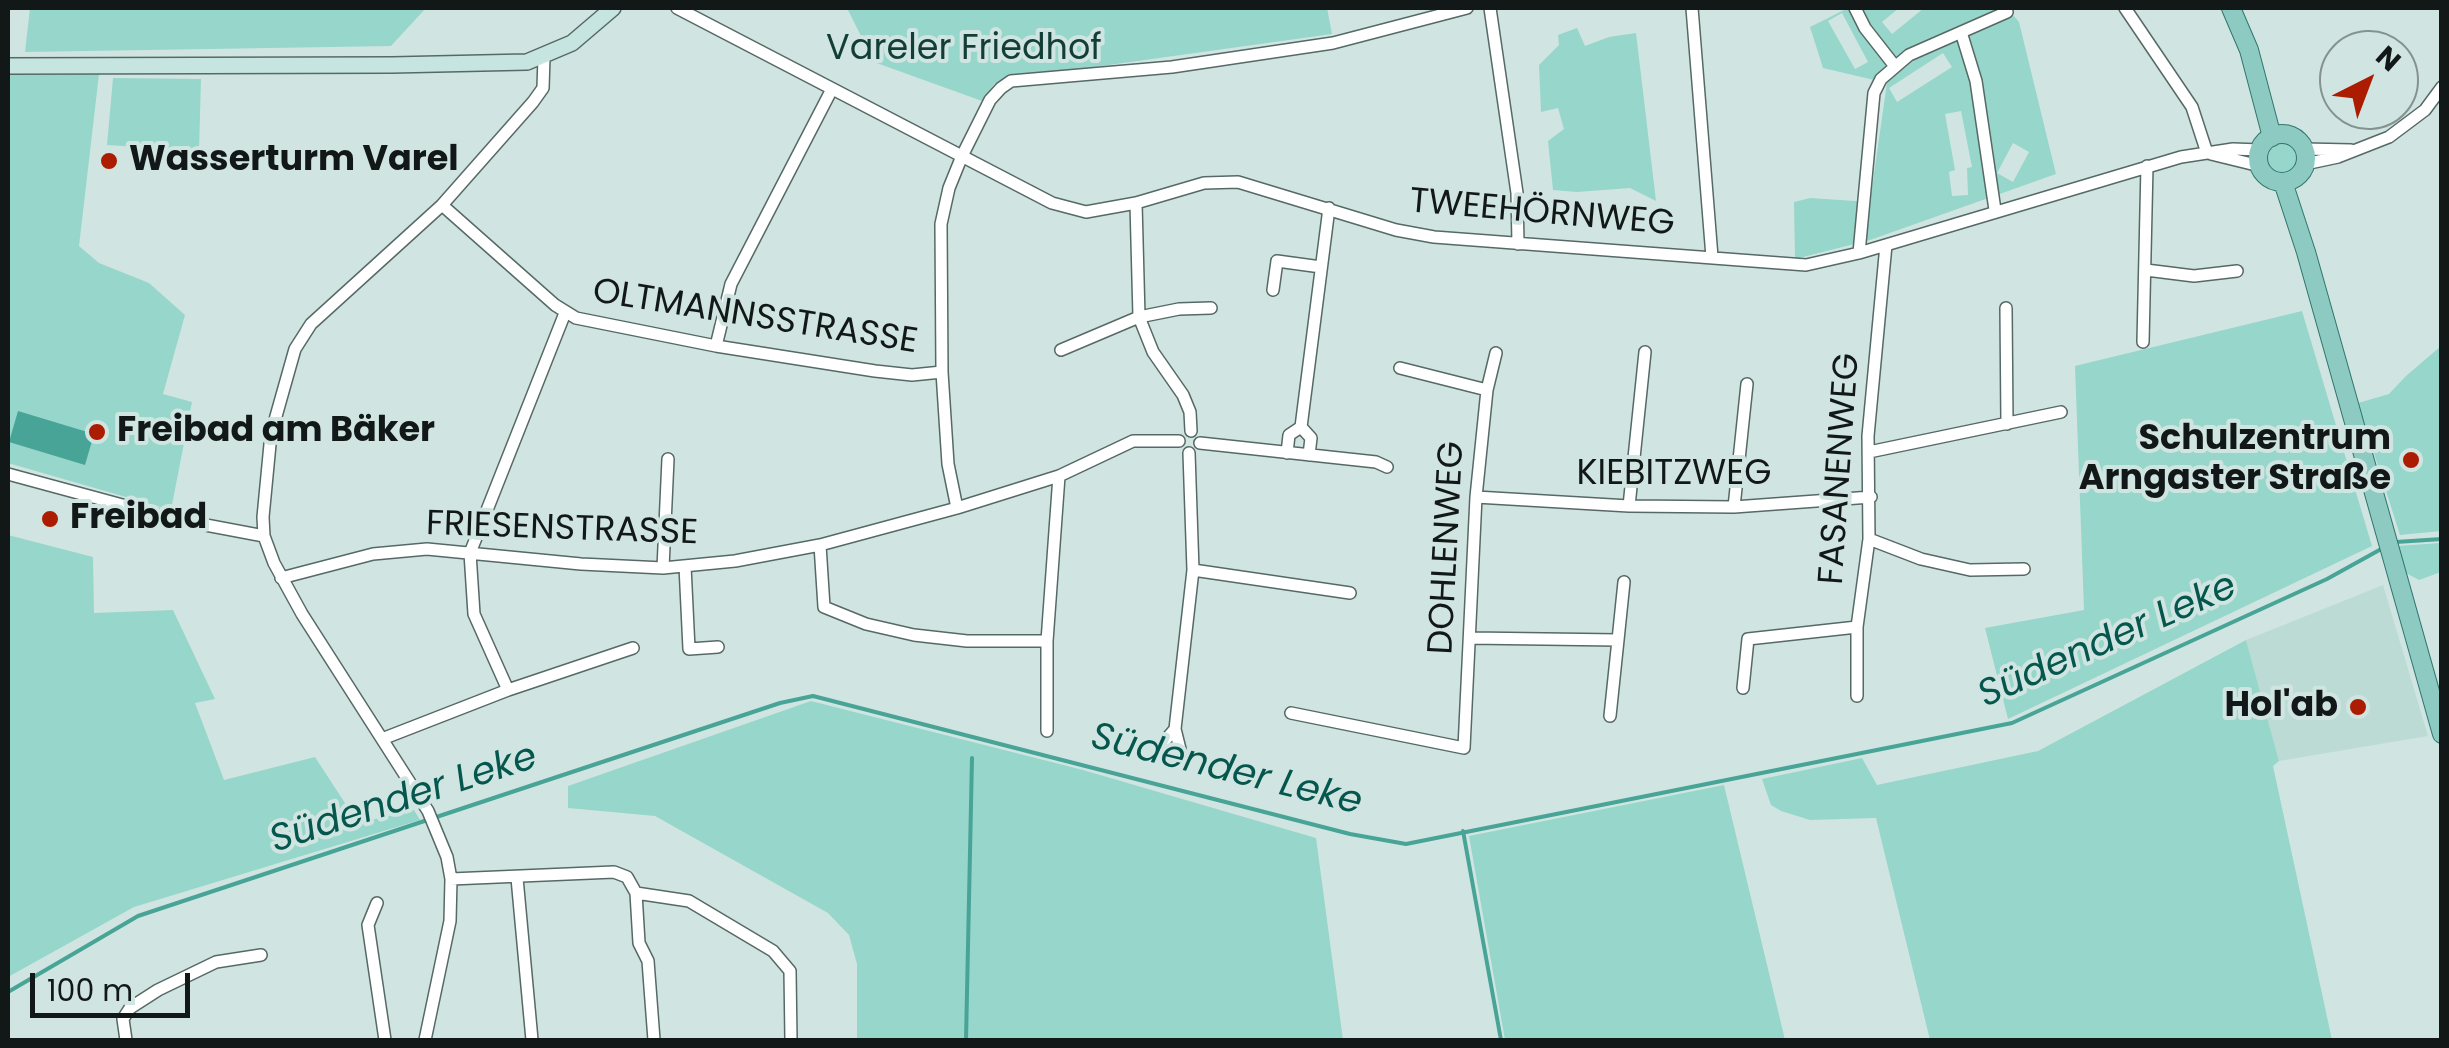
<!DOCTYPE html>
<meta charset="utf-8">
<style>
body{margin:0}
#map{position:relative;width:2449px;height:1048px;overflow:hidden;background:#d0e5e1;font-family:Poppins,sans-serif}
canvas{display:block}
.frame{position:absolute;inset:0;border:10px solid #111817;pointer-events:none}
.north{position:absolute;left:2319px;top:30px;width:100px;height:100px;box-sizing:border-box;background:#d0e5e1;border:2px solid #849390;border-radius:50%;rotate:42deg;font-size:28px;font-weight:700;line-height:40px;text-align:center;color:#111817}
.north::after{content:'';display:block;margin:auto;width:35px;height:45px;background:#ab1c00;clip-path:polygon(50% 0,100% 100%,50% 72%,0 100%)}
.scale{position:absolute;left:30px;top:973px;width:160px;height:45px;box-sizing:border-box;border:5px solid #111817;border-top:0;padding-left:12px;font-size:30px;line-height:35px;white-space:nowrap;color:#111817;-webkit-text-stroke:8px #d0e5e1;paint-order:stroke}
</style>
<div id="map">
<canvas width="2449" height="1048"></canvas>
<div class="frame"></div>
<div class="north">N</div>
<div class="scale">100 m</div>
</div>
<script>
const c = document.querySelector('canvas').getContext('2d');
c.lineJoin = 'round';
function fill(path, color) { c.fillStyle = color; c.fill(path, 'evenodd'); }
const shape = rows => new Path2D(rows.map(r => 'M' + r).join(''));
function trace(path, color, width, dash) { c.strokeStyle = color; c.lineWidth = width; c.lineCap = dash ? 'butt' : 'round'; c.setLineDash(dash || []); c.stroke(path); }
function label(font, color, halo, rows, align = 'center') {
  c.font = font + ' Poppins,sans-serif'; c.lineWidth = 8; c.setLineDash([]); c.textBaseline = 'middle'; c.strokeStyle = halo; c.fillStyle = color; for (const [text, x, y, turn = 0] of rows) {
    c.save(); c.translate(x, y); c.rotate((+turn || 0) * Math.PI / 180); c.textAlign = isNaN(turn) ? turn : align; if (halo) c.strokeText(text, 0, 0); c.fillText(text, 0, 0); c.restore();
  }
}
const built = shape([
 [2383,585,2428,736,2279,761,2246,640]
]);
const green = shape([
 [30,8,426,8,391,46,25,52],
 [847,8,1327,8,1332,34,1008,79,994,84,982,101,874,62],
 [1848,8,1899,8,1882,22,1892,34,1924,8,2007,8,2019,22,2056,174,1870,240,1795,259,1794,202,1810,198,1870,202,1887,83,1823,68,1810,27],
 [1842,13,1868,62,1855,69,1828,21],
 [1943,53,1952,67,1897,102,1889,88],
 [1961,111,1972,167,1967,168,1968,195,1952,196,1949,172,1955,170,1945,114],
 [2013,143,2029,152,2013,182,1997,173],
 [1577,28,1585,46,1609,37,1636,33,1656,201,1630,188,1577,192,1553,190,1548,141,1564,129,1558,108,1541,112,1539,65,1559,45,1558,35],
 [99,74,79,246,99,263,149,283,185,315,163,394,192,402,171,510,8,463,8,75],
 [113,78,201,79,199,151,107,145],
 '2266 158a16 16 0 1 1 32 0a16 16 0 1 1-32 0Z',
 [2302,311,2372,546,2008,719,1985,628,2084,610,2075,366],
 [2441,346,2441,531,2400,535,2358,403,2389,394,2406,376],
 [8,535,93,557,94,613,173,610,215,699,195,703,224,780,315,757,358,823,414,810,420,820,134,907,8,977],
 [2441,543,2441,572,2419,580,2406,573,2397,546],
 [2246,640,2279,761,2273,766,2332,1040,1930,1040,1876,818,1810,820,1781,811,1771,805,1762,779,1862,758,1877,785,2038,751],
 [811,701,1083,770,1316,838,1343,1040,857,1040,857,964,849,935,828,913,655,816,568,808,568,786],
 [1724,785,1785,1040,1505,1040,1469,836]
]);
const water = shape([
 [18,411,94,434,85,465,9,442]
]);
const stream = shape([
 [2396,542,2442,539],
 [1463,831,1501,1040],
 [8,992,138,916,780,703,813,696,1350,834,1406,844,2012,723,2327,579,2383,548],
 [966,1040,972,758]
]);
const minor = shape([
 [677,8,1052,203,1086,212,1136,203,1204,183,1238,182,1396,230,1434,237,1806,265,1859,253,2181,157,2233,149,2260,150],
 [1490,8,1517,193,1518,244],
 [1692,8,1712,257],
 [1855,8,1865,28,1894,65],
 [2125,8,2192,107,2207,153],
 [1961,32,1976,81,1995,210],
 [2304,149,2351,150],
 [2211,154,2260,166],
 [2305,164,2338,157,2389,137,2425,110,2442,87],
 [1136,203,1139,317,1153,352,1183,395,1190,412,1191,431],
 [442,205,555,305,576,318,716,346,875,371,912,375,942,372],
 [1859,253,1874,93,1881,79,1909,55,2007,12],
 [2146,270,2194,276,2237,271],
 [1273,290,1277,261,1321,267],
 [2006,308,2007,424],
 [2143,342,2147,166],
 [716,346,731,284,832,89],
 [1061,350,1139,317,1179,309,1211,308],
 [1400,368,1487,390],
 [1301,427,1311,438,1309,455],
 [1200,443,1376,462,1387,467],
 [1869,452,2061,412],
 [1287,453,1289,435,1301,427,1329,208],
 [8,474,174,519,264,536],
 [1476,497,1629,506,1734,507,1871,497],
 [1629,506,1645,352],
 [1734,507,1747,384],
 [957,508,948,464,942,372,941,224,949,188,962,156,990,100,1001,88,1011,81,1172,67,1333,43,1467,8],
 [1869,539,1921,559,1970,570,2024,569],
 [820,545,824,607,866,624,914,635,967,641,1047,641],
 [685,566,689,649,718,647],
 [663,568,668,459],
 [1193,570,1350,593],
 [281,578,373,554,427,549,581,564,663,568,735,561,820,545,957,508,1059,476,1133,441,1179,441],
 [1470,638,1618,640,1624,582],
 [1743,688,1748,639,1857,627],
 [508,690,474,614,470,553,565,313],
 [1857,696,1857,627,1869,539,1868,436,1886,245],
 [1291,713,1464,748,1476,497,1487,390,1496,353],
 [1610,716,1618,640],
 [1175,729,1180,749,1169,755,1161,745,1175,729,1193,570,1189,453],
 [1047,731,1047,641,1059,476],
 [382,739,508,690,633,648],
 [517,878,532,1040],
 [451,879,614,872,627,877,636,893],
 [377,903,368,925,385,1040],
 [126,1040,123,1019,130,1008,158,990,216,962,261,955],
 [425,1040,450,921,451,879,447,857,428,811,302,614,274,563,264,536,263,517,271,434,295,349,311,324,442,205,533,102,543,88,544,57],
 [654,1040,648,961,639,943,636,893,689,901,773,951,790,971,791,1040]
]);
const secondary = shape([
 [8,66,392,65,527,62,572,43,613,8]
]);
const primary = shape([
 [2231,8,2249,50,2272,137],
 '2258 158a24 24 0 1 1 48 0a24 24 0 1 1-48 0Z',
 [2283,182,2306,252,2442,734]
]);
const markers = [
 [109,161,10,"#ab1c00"],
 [97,432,10,"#ab1c00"],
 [2411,460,10,"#ab1c00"],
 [50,519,10,"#ab1c00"],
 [2358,707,10,"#ab1c00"]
];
const parkNames = [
 ["Vareler Friedhof",964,50]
];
const poiNames = [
 ["Wasserturm Varel",129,161],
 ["Freibad am Bäker",117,432],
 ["Schulzentrum",2391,440,"right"],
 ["Arngaster Straße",2391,480,"right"],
 ["Freibad",70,519],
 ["Hol'ab",2338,707,"right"]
];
const streetNames = [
 ["TWEEHÖRNWEG",1542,214,5],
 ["OLTMANNSSTRASSE",755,318,9],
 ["FASANENWEG",1841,469,-86],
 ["KIEBITZWEG",1674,475],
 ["FRIESENSTRASSE",562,530,2],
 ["DOHLENWEG",1448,548,-87]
];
const waterNames = [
 ["Südender Leke",2108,642,-24],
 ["Südender Leke",1226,771,14],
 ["Südender Leke",404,800,-18]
];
fill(built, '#bddbd5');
fill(green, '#97d6cb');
fill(water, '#47a496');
trace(stream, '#47a496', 4);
trace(minor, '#566965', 14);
trace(secondary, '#566965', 18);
trace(primary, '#30756c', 20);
trace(minor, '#fff', 11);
trace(secondary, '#c6e5e0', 15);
trace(primary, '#8dcac2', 18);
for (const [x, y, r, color] of markers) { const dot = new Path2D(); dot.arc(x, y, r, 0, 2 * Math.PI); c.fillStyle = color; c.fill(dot); trace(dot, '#d0e5e1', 4); }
label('35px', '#133e38', '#d0e5e1', parkNames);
label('bold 35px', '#111817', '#d0e5e1', poiNames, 'left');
label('35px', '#111817', '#d0e5e1', streetNames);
label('italic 38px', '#05574e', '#d0e5e1', waterNames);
</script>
